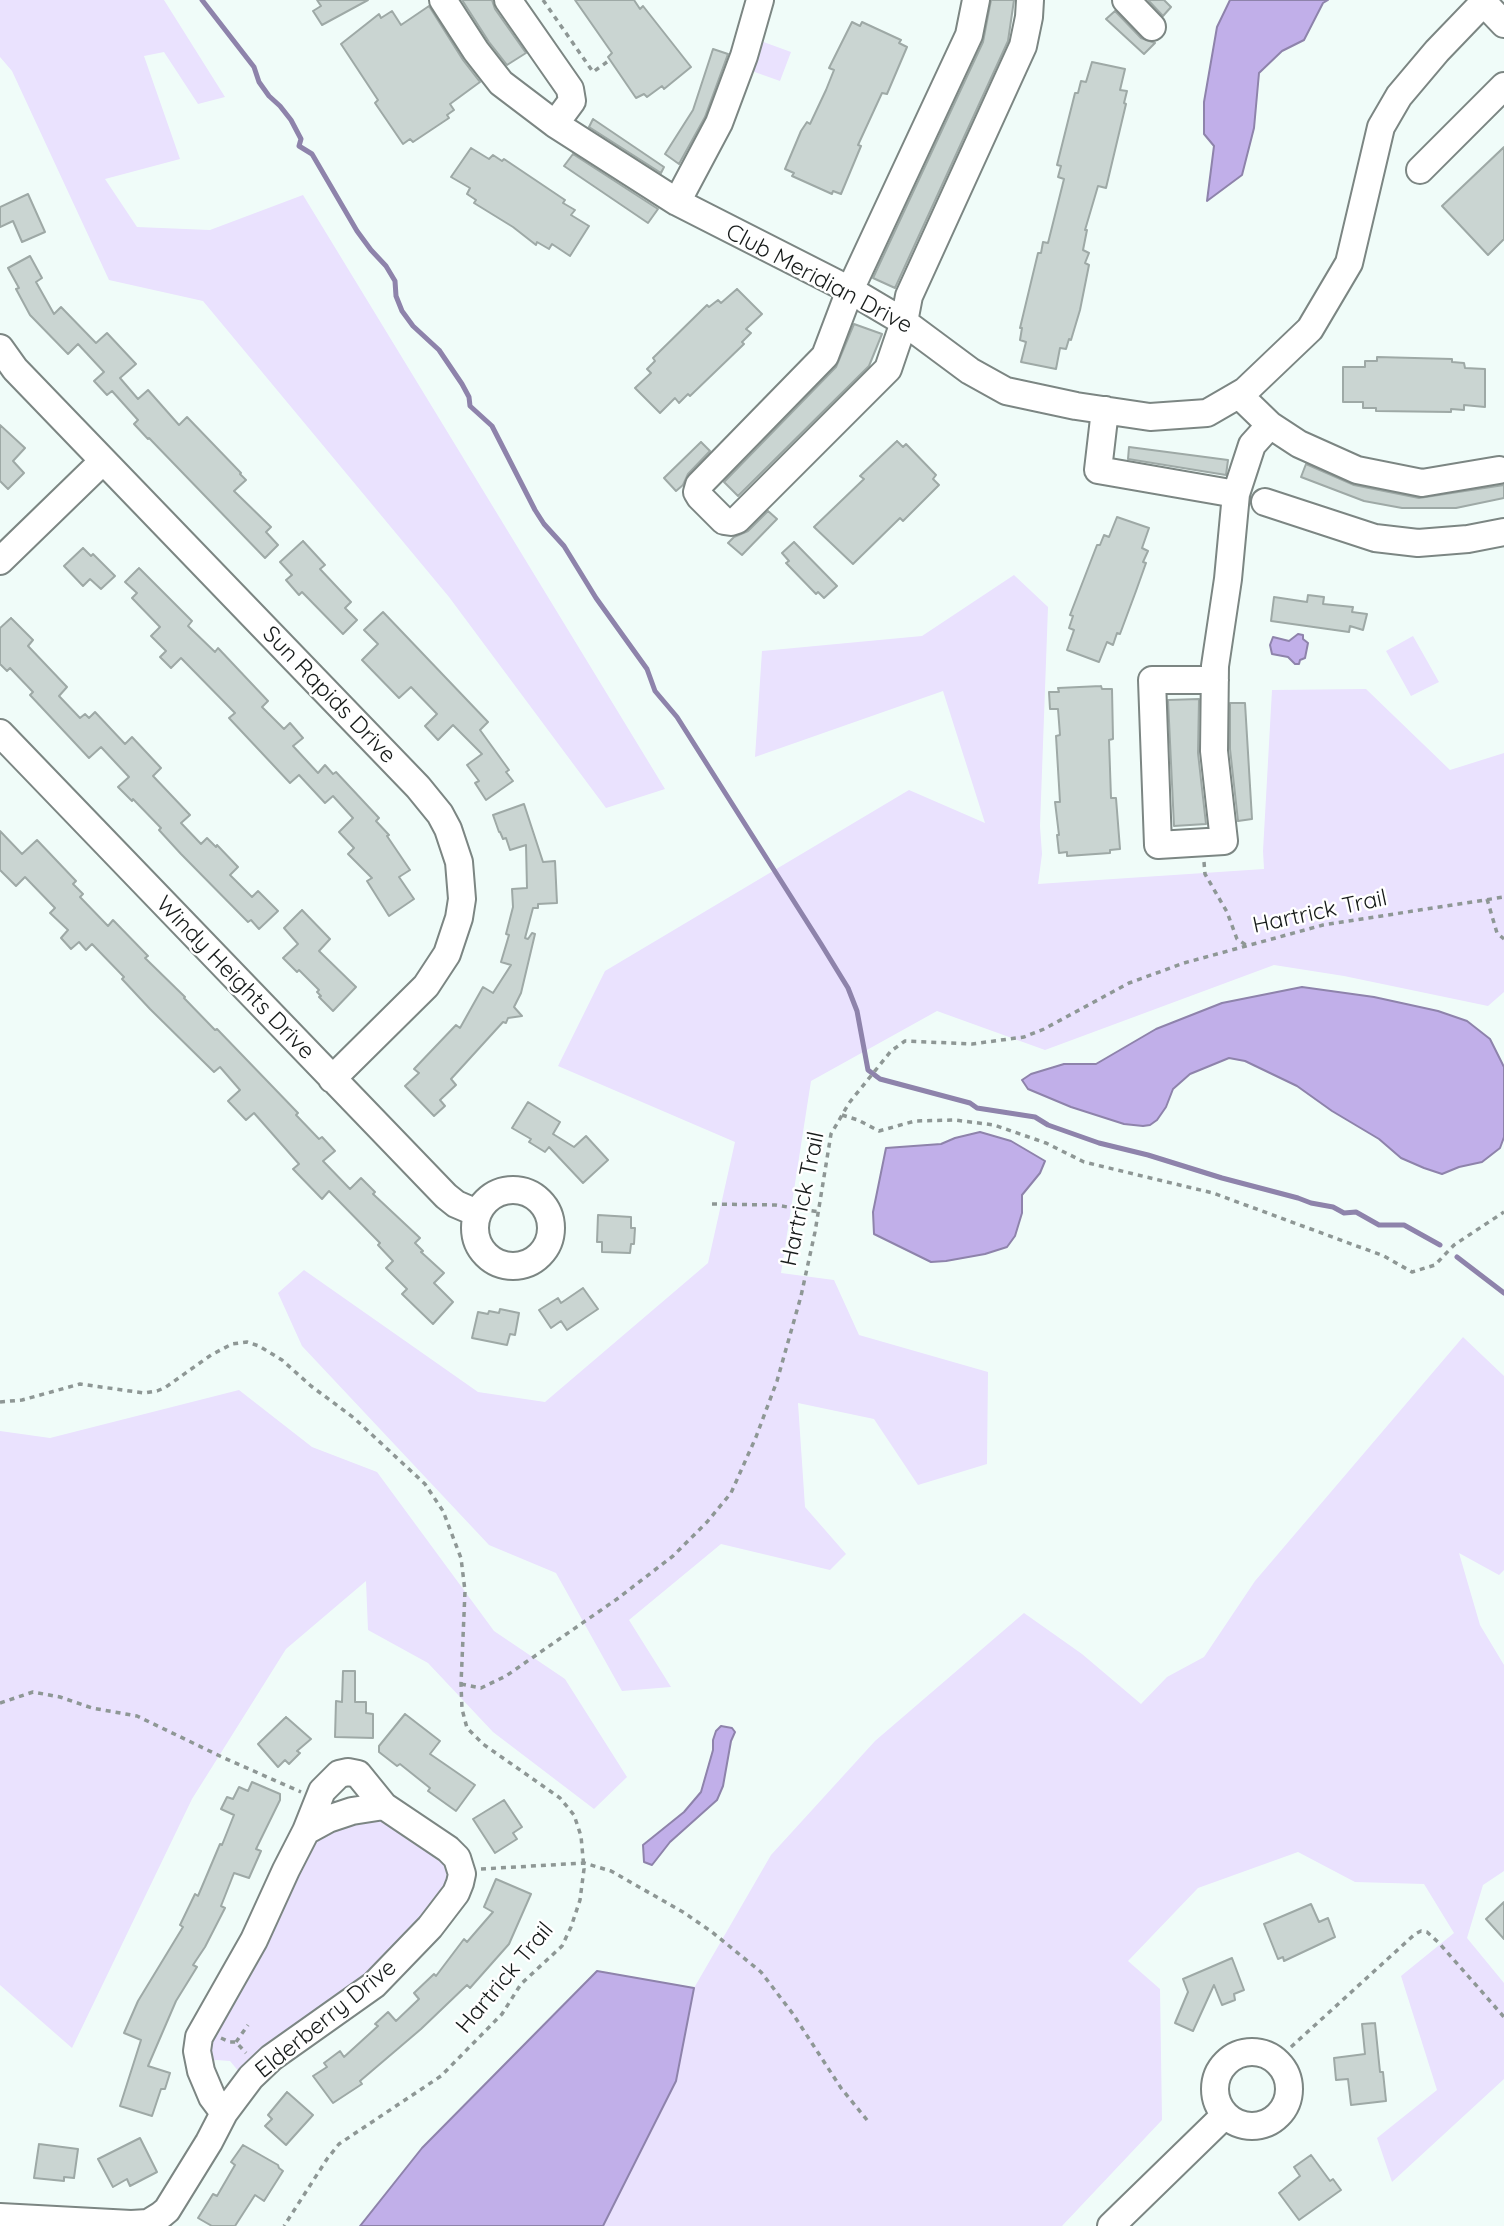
<!DOCTYPE html>
<style>
body{margin:0}
canvas{display:block;background:#f0fcf9}
</style>
<canvas width="1504" height="2226"></canvas>
<script>
const c = document.querySelector('canvas').getContext('2d');
c.lineJoin = 'round';
function fill(path, color) { c.fillStyle = color; c.fill(path, 'evenodd'); }
const shape = rows => new Path2D(rows.map(r => 'M' + r).join(''));
function trace(path, color, width, dash) { c.strokeStyle = color; c.lineWidth = width; c.lineCap = dash ? 'butt' : 'round'; c.setLineDash(dash || []); c.stroke(path); }
function label(font, color, halo, rows, align = 'center') {
  c.font = font + ' Quicksand,sans-serif'; c.lineWidth = 5; c.setLineDash([]); c.textBaseline = 'middle'; c.strokeStyle = halo; c.fillStyle = color; for (const [text, x, y, turn = 0] of rows) {
    c.save(); c.translate(x, y); c.rotate((+turn || 0) * Math.PI / 180); c.textAlign = isNaN(turn) ? turn : align; if (halo) c.strokeText(text, 0, 0); c.fillText(text, 0, 0); c.restore();
  }
}
const green = shape([
 [0,0,164,0,225,97,198,104,164,52,144,56,180,159,105,179,137,227,210,230,303,195,665,789,606,808,449,597,203,301,109,280,12,71,0,57],
 [758,40,791,52,780,81,749,70],
 [1014,575,1048,607,1040,826,1042,854,1038,884,1264,869,1263,851,1272,690,1366,689,1450,770,1504,753,1504,992,1488,1006,1344,976,1274,965,1045,1050,937,1011,811,1081,781,1273,834,1280,859,1335,988,1372,987,1464,918,1485,874,1419,798,1403,805,1507,846,1554,830,1570,721,1544,629,1620,671,1687,622,1691,556,1573,489,1545,302,1346,278,1293,304,1270,478,1392,545,1402,708,1263,735,1142,558,1066,605,971,909,790,985,823,943,691,755,757,762,651,922,636],
 [1413,636,1439,682,1411,696,1386,651],
 [1463,1337,1504,1376,1504,1570,1499,1575,1459,1553,1480,1625,1504,1665,1504,1871,1483,1885,1467,1938,1504,1983,1504,2079,1392,2182,1377,2138,1437,2090,1401,1976,1454,1933,1424,1884,1355,1882,1298,1852,1198,1888,1128,1961,1160,1989,1162,2120,1062,2226,603,2226,676,2081,694,1988,771,1855,875,1741,1024,1613,1082,1654,1141,1704,1167,1677,1204,1657,1255,1581],
 [239,1390,312,1447,377,1472,494,1631,565,1679,627,1777,594,1809,493,1732,428,1663,368,1630,366,1581,286,1649,192,1799,72,2048,0,1985,0,1431,50,1438],
 [361,1820,382,1821,406,1830,450,1863,448,1887,394,1953,240,2073,230,2061,216,2060,208,2063,213,2032,313,1844,328,1831]
]);
const water = shape([
 [1230,0,1328,0,1323,3,1304,40,1282,51,1259,73,1254,128,1242,175,1207,201,1214,146,1204,134,1204,102,1217,27,1230,0],
 [1298,634,1303,635,1303,639,1308,643,1305,658,1300,660,1299,664,1295,664,1288,657,1272,654,1270,645,1273,637,1289,641,1298,634],
 [1302,987,1374,997,1438,1011,1467,1021,1490,1039,1504,1067,1504,1137,1500,1148,1482,1162,1459,1167,1442,1174,1424,1168,1401,1158,1379,1139,1332,1111,1297,1086,1245,1061,1229,1058,1190,1074,1173,1089,1166,1107,1157,1120,1150,1125,1143,1126,1124,1124,1071,1107,1028,1089,1022,1080,1031,1074,1064,1064,1096,1064,1156,1029,1222,1003,1302,987],
 [980,1132,1011,1141,1045,1161,1040,1173,1022,1195,1022,1213,1015,1236,1007,1247,985,1254,946,1261,931,1262,874,1234,873,1212,886,1148,941,1144,955,1138,980,1132],
 [721,1726,732,1728,735,1732,731,1741,723,1786,717,1800,670,1842,652,1865,644,1862,643,1845,684,1812,701,1792,713,1750,713,1740,716,1731,721,1726],
 [597,1971,694,1988,676,2081,603,2226,360,2226,422,2148,597,1971]
]);
const stream = shape([
 [202,0,254,67,259,82,269,96,280,106,291,120,301,139,299,146,312,154,357,231,371,250,386,266,395,281,396,296,402,311,413,326,439,350,462,384,469,397,470,406,492,426,535,510,544,524,564,546,596,598,647,669,655,691,677,717,821,944,848,988,857,1011,868,1070,880,1079,970,1103,977,1108,1035,1117,1048,1125,1099,1143,1148,1155,1222,1178,1298,1198,1311,1203,1333,1207,1344,1213,1356,1212,1379,1225,1404,1225,1440,1245],
 [1457,1257,1504,1293]
]);
const building = shape([
 [317,0,368,0,322,25,313,11,321,6,317,0],
 [462,0,492,0,495,9,526,53,507,65,489,42,462,0],
 [575,0,634,0,640,9,643,6,691,67,664,89,662,86,647,97,644,94,636,98,608,57,612,53,575,0],
 [991,0,1014,0,1008,41,895,288,873,278,983,42,991,0],
 [1148,0,1164,0,1171,7,1163,16,1148,0],
 [429,6,463,60,480,82,450,104,454,110,447,115,449,118,413,142,410,139,403,144,375,103,378,100,341,44,379,14,381,18,392,11,401,25,429,6],
 [1115,11,1141,38,1155,43,1144,54,1106,19,1115,11],
 [852,22,860,26,862,22,901,40,899,43,907,47,887,94,882,93,858,145,861,146,841,194,833,191,832,194,792,176,794,173,785,169,801,131,807,122,810,124,826,90,834,70,829,68,852,22],
 [713,49,728,54,705,117,679,164,665,154,693,110,713,49],
 [1092,62,1125,69,1120,90,1127,91,1124,103,1126,104,1106,188,1098,186,1085,230,1087,230,1083,250,1089,253,1085,263,1089,265,1080,310,1071,340,1069,339,1066,349,1060,348,1056,369,1021,362,1026,342,1020,340,1022,328,1020,328,1038,253,1041,253,1043,242,1048,243,1064,179,1058,177,1061,166,1057,165,1075,93,1078,93,1081,81,1086,82,1092,62],
 [593,119,664,167,661,173,589,127,593,119],
 [1504,147,1504,239,1488,255,1442,206,1504,147],
 [471,148,489,159,493,155,502,161,504,159,565,200,563,203,575,210,571,215,589,226,570,256,552,244,549,249,537,242,536,245,513,227,474,203,476,200,467,194,470,188,451,177,471,148],
 [573,154,658,209,648,223,564,166,573,154],
 [28,194,45,232,22,242,13,221,0,227,0,207,28,194],
 [30,256,42,278,36,282,54,314,61,307,96,343,107,333,136,364,120,378,138,399,148,390,179,425,187,417,241,473,240,474,246,480,234,491,271,527,266,532,278,545,265,558,149,438,148,439,134,424,138,420,112,391,107,395,94,381,104,372,78,344,68,354,30,315,16,289,19,288,8,268,30,256],
 [737,289,762,314,746,329,751,333,742,342,744,344,690,396,688,394,679,403,675,398,660,413,635,388,651,373,647,369,655,361,653,358,707,305,709,307,718,300,721,303,737,289],
 [854,324,882,334,869,366,738,496,724,482,836,367,854,324],
 [1377,357,1452,359,1452,362,1464,363,1465,368,1485,369,1485,407,1464,405,1464,410,1451,409,1451,412,1376,411,1376,408,1363,408,1363,402,1343,402,1343,367,1365,367,1365,361,1377,361,1377,357],
 [0,425,25,448,13,461,24,473,8,489,0,481,0,425],
 [897,441,903,447,906,444,936,475,933,479,939,485,903,521,900,518,853,564,814,527,864,479,860,476,897,441],
 [701,442,710,451,688,474,683,485,676,491,664,478,701,442],
 [1129,447,1228,460,1226,475,1128,459,1129,447],
 [1306,464,1354,485,1419,498,1504,485,1504,498,1456,508,1402,508,1364,501,1301,477,1306,464],
 [768,511,777,519,742,555,728,543,734,537,748,531,768,511],
 [1117,517,1149,528,1142,548,1148,551,1143,562,1146,563,1136,591,1120,634,1117,633,1113,645,1107,642,1099,662,1067,650,1074,630,1069,628,1073,616,1070,615,1097,545,1100,545,1104,535,1109,537,1117,517],
 [303,541,325,565,320,569,351,602,345,608,357,620,343,634,302,592,299,595,286,580,292,575,280,562,303,541],
 [794,542,837,586,824,598,818,592,816,594,786,563,789,561,782,553,794,542],
 [83,548,91,556,93,554,115,576,101,589,90,579,83,586,64,566,83,548],
 [139,568,192,621,188,626,215,652,218,648,268,701,262,707,284,729,290,723,303,738,293,746,318,773,325,765,333,774,336,772,379,818,376,821,389,835,387,836,410,870,399,877,414,899,389,916,367,881,372,878,348,854,354,848,339,832,353,818,333,796,325,803,299,775,290,783,229,718,235,713,181,658,171,668,160,657,166,651,151,636,160,627,132,598,137,593,125,582,139,568],
 [1308,595,1324,597,1323,604,1353,607,1352,612,1367,614,1363,630,1350,626,1349,632,1271,621,1274,597,1307,602,1308,595],
 [383,612,488,722,480,730,509,770,506,772,513,781,486,800,475,783,479,781,467,765,482,754,453,725,438,740,425,726,437,714,411,687,399,698,362,660,378,644,364,630,383,612],
 [11,618,33,640,28,646,67,687,59,696,80,718,85,714,89,718,95,712,125,744,132,737,161,768,153,776,190,815,181,823,201,844,207,838,216,847,217,845,238,867,230,875,252,897,258,891,278,911,259,929,251,920,248,922,181,854,159,830,161,828,133,799,132,801,118,787,129,777,101,747,89,758,30,695,33,692,10,668,7,671,0,664,0,628,11,618],
 [1101,686,1102,689,1112,689,1113,739,1109,740,1111,798,1116,798,1120,849,1110,850,1110,853,1067,856,1067,852,1059,853,1057,835,1059,835,1055,802,1060,802,1056,736,1060,735,1058,709,1050,709,1049,692,1059,692,1058,688,1101,686],
 [1199,699,1198,753,1206,824,1174,826,1168,700,1199,699],
 [1230,703,1245,703,1252,819,1238,821,1230,749,1230,703],
 [524,804,543,862,555,861,557,903,538,904,538,908,533,908,525,938,528,939,532,933,535,934,521,993,514,1007,522,1016,508,1018,506,1023,503,1022,451,1079,456,1085,440,1100,445,1106,434,1116,405,1086,419,1073,414,1069,456,1025,460,1028,483,987,493,993,511,965,501,962,509,935,506,934,513,907,512,889,527,888,526,845,510,850,506,838,503,839,500,832,499,832,493,815,524,804],
 [0,831,22,854,37,840,76,881,73,884,83,894,80,897,108,926,113,920,148,956,145,958,185,997,184,998,215,1030,217,1029,298,1113,296,1115,319,1139,322,1137,335,1151,323,1161,350,1189,361,1178,375,1192,373,1194,420,1238,415,1243,423,1251,421,1252,444,1273,434,1283,453,1302,433,1324,402,1294,407,1289,386,1268,393,1261,378,1245,380,1243,329,1191,322,1199,293,1169,299,1164,254,1113,246,1120,228,1101,240,1090,220,1067,214,1072,150,1009,122,979,124,977,92,944,86,950,79,942,71,949,61,938,68,930,50,913,55,908,25,877,16,886,0,870,0,831],
 [302,910,330,939,319,951,356,987,333,1011,319,997,321,996,317,992,319,990,299,970,297,972,283,958,298,944,284,928,302,910],
 [528,1102,560,1122,553,1134,574,1147,586,1136,608,1160,583,1183,549,1147,545,1152,529,1142,531,1139,512,1128,528,1102],
 [598,1215,631,1217,631,1228,635,1228,634,1244,631,1244,630,1253,602,1252,602,1242,597,1242,598,1215],
 [583,1288,598,1309,567,1330,561,1321,551,1328,539,1310,558,1298,561,1303,583,1288],
 [500,1309,519,1313,515,1335,510,1334,507,1345,472,1338,478,1312,488,1314,489,1311,499,1313,500,1309],
 [343,1671,355,1671,355,1702,366,1702,366,1713,373,1714,373,1738,335,1737,336,1701,342,1702,343,1671],
 [405,1714,440,1741,430,1754,475,1785,456,1811,428,1791,430,1788,400,1764,397,1766,379,1752,379,1746,405,1714],
 [286,1717,311,1739,297,1751,300,1753,289,1764,285,1760,278,1767,258,1744,286,1717],
 [252,1782,280,1794,280,1800,256,1849,261,1851,249,1878,234,1873,221,1906,225,1908,205,1947,193,1965,197,1967,176,2001,148,2066,170,2073,165,2089,161,2089,152,2116,120,2106,141,2040,124,2033,138,2001,183,1927,180,1925,195,1894,198,1896,220,1844,222,1845,234,1815,221,1809,227,1797,233,1799,239,1787,248,1791,252,1782],
 [504,1800,522,1827,513,1833,517,1839,495,1853,473,1819,504,1800],
 [496,1879,531,1894,509,1944,470,1988,467,1985,421,2029,360,2081,362,2084,333,2103,313,2076,327,2067,324,2063,340,2051,344,2057,378,2026,375,2024,388,2012,396,2021,419,1999,414,1993,434,1974,436,1976,464,1939,467,1942,493,1912,484,1907,496,1879],
 [1504,1902,1504,1939,1486,1919,1504,1902],
 [1311,1904,1319,1922,1328,1918,1335,1937,1284,1961,1283,1957,1278,1959,1264,1924,1311,1904],
 [1232,1958,1244,1990,1234,1994,1235,2000,1222,2005,1214,1985,1193,2031,1175,2023,1188,1992,1183,1979,1232,1958],
 [1375,2023,1380,2072,1383,2072,1386,2101,1351,2105,1348,2079,1336,2080,1334,2058,1365,2054,1362,2024,1375,2023],
 [287,2092,313,2115,286,2145,265,2126,272,2119,268,2115,287,2092],
 [140,2138,157,2172,130,2186,127,2179,113,2187,98,2159,140,2138],
 [39,2144,78,2149,74,2178,64,2177,64,2181,34,2178,39,2144],
 [243,2145,278,2165,279,2168,283,2171,264,2201,255,2195,235,2226,212,2226,198,2218,213,2194,217,2196,235,2165,231,2162,243,2145],
 [1311,2155,1330,2181,1333,2179,1341,2190,1299,2220,1279,2193,1300,2176,1294,2167,1311,2155]
]);
const path = shape([
 [543,0,593,72,607,62],
 [1204,862,1205,874,1227,912,1237,939,1246,945],
 [1487,899,1497,933,1504,939],
 [842,1115,858,1120,879,1131,915,1121,955,1120,994,1125,1046,1143,1084,1162,1213,1193,1384,1256,1412,1272,1435,1265,1454,1245,1504,1212],
 [712,1204,775,1205,819,1212],
 [0,1402,22,1400,80,1384,144,1393,157,1391,166,1387,211,1355,232,1344,247,1342,259,1346,282,1360,311,1386,354,1418,425,1484,443,1511,461,1558,465,1591,461,1684,462,1709,467,1728,483,1744,560,1798,574,1815,581,1836,584,1869,580,1900,571,1927,562,1946,521,1984,502,2014,441,2076,339,2144,327,2159,284,2226],
 [461,1684,481,1688,506,1676,617,1599,673,1556,707,1522,731,1493,756,1437,777,1381,801,1296,815,1232,831,1134,849,1103,891,1051,905,1041,972,1044,1024,1037,1044,1029,1129,983,1184,963,1323,925,1504,897],
 [0,1703,33,1692,60,1697,92,1708,137,1716,222,1757,301,1792],
 [481,1869,584,1863,611,1871,683,1912,712,1932,761,1972,793,2014,841,2088,867,2120],
 [221,2038,230,2042,236,2042,246,2053],
 [236,2042,248,2025],
 [1291,2047,1415,1934,1421,1931,1427,1932,1439,1943,1504,2017]
]);
const minor = shape([
 [443,0,476,51,501,83,555,124,677,202,850,290,904,322,970,371,1006,391,1076,406,1150,417,1207,413,1245,391,1310,329,1349,263,1381,127,1399,96,1437,51,1486,0],
 [508,0,570,89,572,101,555,124],
 [976,0,969,35,850,290,825,356,699,485,697,492,700,497,724,521,731,522,737,520,888,369,904,322,909,296,1023,46,1029,17,1030,0],
 [1126,0,1152,27],
 [1484,3,1504,24],
 [1420,170,1504,86],
 [677,202,719,123,744,56,760,0],
 [0,348,15,369,418,787,440,814,448,829,459,862,462,899,459,918,447,954,426,986,332,1079],
 [1105,410,1098,470,1236,494,1252,445,1270,425,1239,395],
 [1270,425,1299,444,1357,470,1422,483,1499,470],
 [1265,502,1375,538,1418,543,1468,539,1504,532],
 [0,561,103,461],
 [1215,680,1152,680,1158,845,1224,841,1214,751,1215,666,1228,579,1236,494],
 [0,733,446,1196,456,1204,477,1213],
 '475 1228a38 38 0 1 1 76 0a38 38 0 1 1-76 0Z',
 [306,1831,328,1819,352,1811,384,1806],
 '1215 2089a37 37 0 1 1 74 0a37 37 0 1 1-74 0Z',
 [0,2217,131,2224,148,2223,161,2215,167,2210,209,2142,224,2113,251,2077,271,2058,374,1985,430,1927,456,1893,460,1883,462,1874,457,1858,448,1849,384,1806,358,1774,348,1772,339,1774,322,1791,306,1831,286,1870,254,1940,199,2037,197,2051,201,2071,212,2097,224,2113],
 [1111,2226,1225,2115]
]);
const streetNames = [
 ["Club Meridian Drive",819,279,28],
 ["Sun Rapids Drive",329,695,46],
 ["Hartrick Trail",1320,912,-12],
 ["Windy Heights Drive",235,978,46],
 ["Hartrick Trail",803,1199,-78],
 ["Hartrick Trail",505,1978,-50],
 ["Elderberry Drive",326,2019,-39]
];
fill(green, '#eae2fe');
fill(water, '#c1afe9');
trace(water, '#8e83ab', 2);
trace(stream, '#8e83ab', 5);
fill(building, '#cad5d2');
trace(building, '#9ea9a6', 2);
trace(minor, '#7c8683', 30);
trace(path, '#8e9795', 3.5, [5, 5]);
trace(minor, '#fff', 26);
label('23px', '#171b1a', '#fff', streetNames);
</script>
